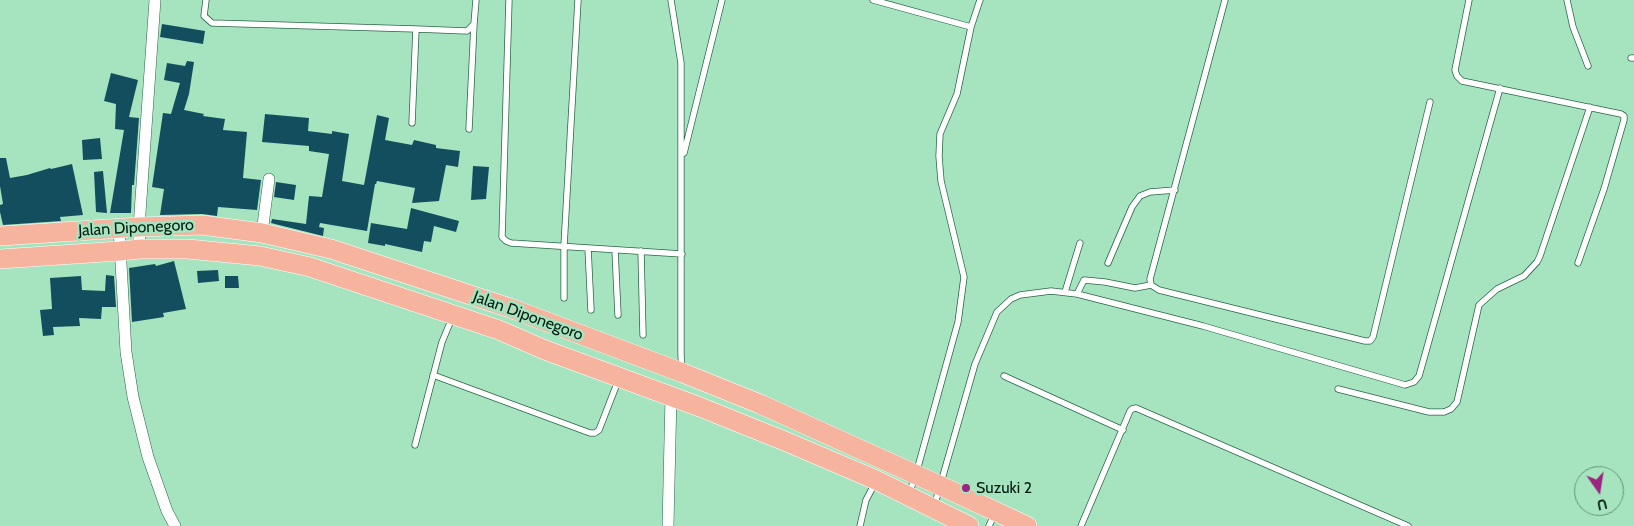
<!DOCTYPE html>
<style>
body{margin:0}
#map{position:relative;width:1634px;height:526px;overflow:hidden;background:#a6e4c0;font-family:Cabin,sans-serif}
canvas{display:block}
.north{position:absolute;left:1574px;top:466px;width:50px;height:50px;box-sizing:border-box;background:#a6e4c0;border:1px solid #659479;border-radius:50%;rotate:167deg;font-size:14px;font-weight:700;line-height:20px;text-align:center;color:#031b0f}
.north::after{content:'';display:block;margin:auto;width:18px;height:22px;background:#9b2580;clip-path:polygon(50% 0,100% 100%,50% 72%,0 100%)}
</style>
<div id="map">
<canvas width="1634" height="526"></canvas>
<div class="north">U</div>
</div>
<script>
const c = document.querySelector('canvas').getContext('2d');
c.lineJoin = 'round';
function fill(path, color) { c.fillStyle = color; c.fill(path, 'evenodd'); }
const shape = rows => new Path2D(rows.map(r => 'M' + r).join(''));
function trace(path, color, width, dash) { c.strokeStyle = color; c.lineWidth = width; c.lineCap = dash ? 'butt' : 'round'; c.setLineDash(dash || []); c.stroke(path); }
function label(font, color, halo, rows, align = 'center') {
  c.font = font + ' Cabin,sans-serif'; c.lineWidth = 5; c.setLineDash([]); c.textBaseline = 'middle'; c.strokeStyle = halo; c.fillStyle = color; for (const [text, x, y, turn = 0] of rows) {
    c.save(); c.translate(x, y); c.rotate((+turn || 0) * Math.PI / 180); c.textAlign = isNaN(turn) ? turn : align; if (halo) c.strokeText(text, 0, 0); c.fillText(text, 0, 0); c.restore();
  }
}
const building = shape([
 [162,24,205,31,203,44,160,37],
 [187,61,194,62,189,94,184,110,204,114,203,116,225,119,223,130,247,132,243,178,261,180,257,210,218,207,217,216,202,214,160,215,164,189,152,187,163,113,171,114,180,83,164,80,167,63,185,66],
 [111,73,138,80,129,117,139,118,134,185,132,185,131,213,110,213,124,130,115,129,116,104,104,101],
 [265,114,309,118,308,131,332,134,332,131,349,134,342,181,364,185,377,115,389,118,385,140,412,145,414,140,436,145,436,148,460,151,458,167,446,165,439,201,412,203,415,188,377,181,376,184,375,184,367,231,320,223,319,227,324,228,323,236,271,223,272,219,306,224,309,196,322,197,329,154,309,151,309,146,262,142],
 [100,138,102,159,83,160,82,140],
 [0,158,6,158,10,178,27,175,50,168,51,169,72,164,83,215,60,217,61,221,3,225,0,212,0,205,3,204,0,186],
 [473,166,489,167,486,199,471,200],
 [103,171,107,213,96,212,94,172],
 [276,182,296,185,294,200,274,197],
 [411,208,459,221,456,232,434,226,431,242,424,241,422,252,385,244,385,246,368,243,371,223,407,229],
 [174,261,186,309,163,313,164,317,132,322,129,268,155,264,156,266],
 [218,270,219,281,198,283,197,271],
 [106,275,114,276,116,307,102,307,101,319,79,318,80,326,53,327,54,335,43,336,40,310,52,309,50,278,81,276,82,290,105,291],
 [225,276,238,276,239,288,225,288]
]);
const service = shape([
 [206,0,204,16,212,23,416,29],
 [509,0,502,237,506,241,511,243,682,254],
 [671,0,681,63,681,355,682,369],
 [873,0,971,27],
 [1469,0,1455,70,1457,76,1462,81,1621,114,1624,116,1624,120,1604,189,1578,263],
 [1567,0,1573,27,1588,66],
 [1631,58,1634,58],
 [412,123,416,29,467,31,474,24,476,0],
 [469,129,474,24],
 [684,153,722,0],
 [588,248,591,310],
 [615,250,618,315],
 [641,251,643,335],
 [1108,263,1132,207,1140,196,1150,192,1175,190],
 [1151,285,1150,279,1225,0],
 [1065,292,1080,243],
 [1077,294,1084,280,1105,282,1135,288,1151,285,1159,290,1365,341,1370,341,1373,337,1430,102],
 [564,298,564,246,578,0],
 [433,375,590,433,595,433,599,430,618,381],
 [1004,376,1123,430],
 [1338,389,1429,412,1444,412,1451,409,1457,402,1479,305,1497,289,1524,276,1537,262,1540,256,1590,107],
 [415,445,442,342,452,318],
 [909,494,916,474,958,322,964,277,941,181,939,156,940,134,957,94,971,27,980,0],
 [934,507,975,364,997,312,1011,299,1020,295,1051,291,1077,294,1203,326,1405,385,1414,382,1419,376,1500,88],
 [860,526,866,500,875,483],
 [989,526,995,513],
 [1081,526,1130,411,1132,409,1136,408,1408,526]
]);
const minor = shape([
 [119,228,126,352,133,397,148,457,167,511,175,526],
 [262,233,269,179],
 [140,249,139,227,155,0],
 [668,526,671,396]
]);
const trunk = shape([
 [0,236,139,227,202,225,262,233,331,249,510,308,683,373,760,404,941,486,1027,526],
 [0,259,120,251,140,249,188,249,260,256,310,267,499,330,545,350,700,407,787,442,876,480,969,526]
]);
const markers = [
 [966,488,5,"#9b2580"]
];
const streetNames = [
 ["Jalan Diponegoro",136,228,-3],
 ["Jalan Diponegoro",528,316,20]
];
const poiNames = [
 ["Suzuki 2",976,488]
];
fill(building, '#124e5d');
trace(service, '#296547', 7);
trace(minor, '#296547', 12);
trace(trunk, '#fff', 20);
trace(service, '#fff', 5.5);
trace(minor, '#fff', 11);
trace(trunk, '#f6b49f', 19);
for (const [x, y, r, color] of markers) { const dot = new Path2D(); dot.arc(x, y, r, 0, 2 * Math.PI); c.fillStyle = color; c.fill(dot); trace(dot, '#a6e4c0', 2); }
label('16px', '#031b0f', '#a6e4c0', streetNames);
label('16px', '#031b0f', '#a6e4c0', poiNames, 'left');
</script>
